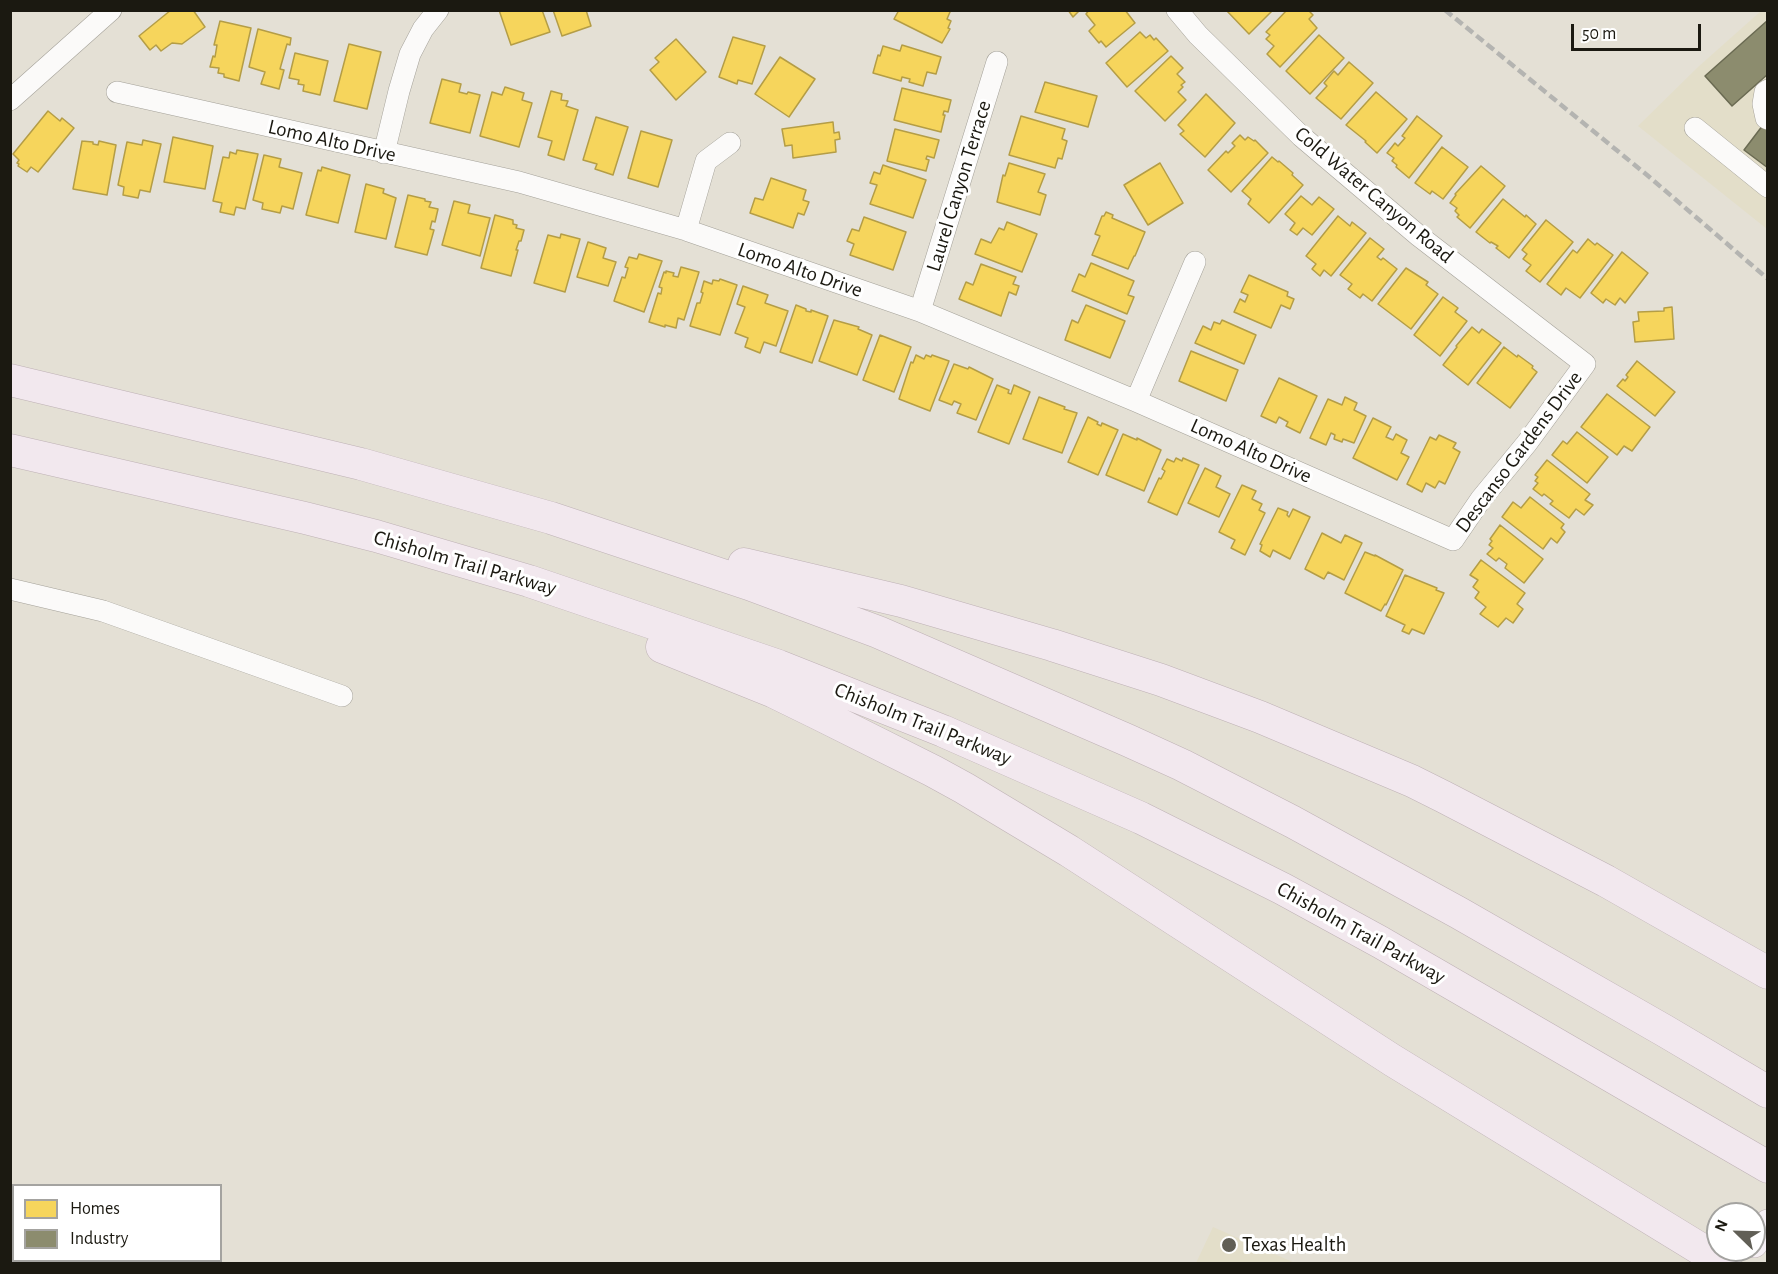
<!DOCTYPE html>
<style>
body{margin:0}
#map{position:relative;width:1778px;height:1274px;overflow:hidden;background:#e4e0d5;font-family:"Alegreya Sans",sans-serif}
canvas{display:block}
.frame{position:absolute;inset:0;border:12px solid #1b1911;pointer-events:none}
.legend{position:absolute;left:12px;top:1184px;width:210px;height:78px;box-sizing:border-box;background:#fff;border:2px solid #a4a3a0;margin:0;padding:8px 10px;list-style:none;font-size:18px;color:#1b1911}
.legend li{display:flex;align-items:center;gap:12px;height:30px}
.legend b{width:30px;border:2px solid #a4a3a0}
.north{position:absolute;left:1706px;top:1202px;width:60px;height:60px;box-sizing:border-box;background:#fff;border:2px solid #a4a3a0;border-radius:50%;rotate:293deg;font-size:16px;font-weight:700;line-height:24px;text-align:center;color:#1b1911}
.north::after{content:'';display:block;margin:auto;width:21px;height:27px;background:#615f56;clip-path:polygon(50% 0,100% 100%,50% 72%,0 100%)}
.scale{position:absolute;left:1571px;top:24px;width:130px;height:27px;box-sizing:border-box;border:3px solid #1b1911;border-top:0;padding-left:8px;font-size:18px;line-height:21px;white-space:nowrap;color:#1b1911;-webkit-text-stroke:4px #fff;paint-order:stroke}
</style>
<div id="map">
<canvas width="1778" height="1274"></canvas>
<div class="frame"></div>
<ul class="legend">
<li><b style="height:16px;background:#f6d55c"></b>Homes</li>
<li><b style="height:16px;background:#8c8c6e"></b>Industry</li>
</ul>
<div class="north">N</div>
<div class="scale">50 m</div>
</div>
<script>
const c = document.querySelector('canvas').getContext('2d');
c.lineJoin = 'round';
function fill(path, color) { c.fillStyle = color; c.fill(path, 'evenodd'); }
const shape = rows => new Path2D(rows.map(r => 'M' + r).join(''));
function trace(path, color, width, dash) { c.strokeStyle = color; c.lineWidth = width; c.lineCap = dash ? 'butt' : 'round'; c.setLineDash(dash || []); c.stroke(path); }
function label(font, color, halo, rows, align = 'center') {
  c.font = font + ' "Alegreya Sans",sans-serif'; c.lineWidth = 6; c.setLineDash([]); c.textBaseline = 'middle'; c.strokeStyle = halo; c.fillStyle = color; for (const [text, x, y, turn = 0] of rows) {
    c.save(); c.translate(x, y); c.rotate((+turn || 0) * Math.PI / 180); c.textAlign = isNaN(turn) ? turn : align; if (halo) c.strokeText(text, 0, 0); c.fillText(text, 0, 0); c.restore();
  }
}
const built = shape([
 [1761,11,1767,11,1767,229,1638,126,1698,67],
 [1213,1227,1295,1263,1196,1263]
]);
const homes = shape([
 [171,10,193,10,205,27,182,44,172,43,161,51,156,45,150,50,139,36,171,10],
 [499,10,542,10,550,32,511,45,499,10],
 [553,10,586,10,591,26,562,36,553,10],
 [899,10,947,10,950,12,947,19,951,21,948,28,950,29,942,43,894,19,899,10],
 [1068,10,1080,10,1073,17,1068,10],
 [1089,10,1125,10,1135,23,1106,47,1101,41,1099,43,1089,31,1095,25,1086,14,1089,10],
 [1226,10,1273,10,1249,34,1226,10],
 [1287,10,1308,10,1313,15,1309,19,1317,28,1280,67,1267,54,1274,46,1266,39,1270,35,1266,32,1287,10],
 [220,21,251,28,239,81,224,77,224,74,218,73,219,68,210,67,213,56,215,57,217,45,214,45,220,21],
 [258,29,291,38,290,45,287,44,280,69,284,70,279,89,261,84,265,72,249,67,258,29],
 [1140,32,1146,38,1150,35,1154,40,1156,38,1168,51,1127,87,1106,63,1140,32],
 [1319,35,1344,58,1310,94,1286,71,1319,35],
 [733,37,765,46,752,84,738,80,737,84,719,77,733,37],
 [676,39,706,72,676,100,650,70,659,62,655,58,676,39],
 [349,44,381,52,367,109,334,101,349,44],
 [902,45,941,57,936,74,927,72,923,86,909,82,910,79,902,77,901,81,873,73,878,55,880,56,883,46,900,51,902,45],
 [295,53,328,61,320,95,303,91,304,85,298,84,299,80,289,78,295,53],
 [1171,56,1183,68,1177,74,1185,82,1181,85,1183,87,1178,92,1186,100,1165,121,1135,91,1171,56],
 [780,57,815,79,789,117,755,94,780,57],
 [1349,62,1373,83,1341,119,1316,98,1327,86,1324,83,1334,71,1338,75,1349,62],
 [442,79,461,84,459,92,467,94,468,92,480,95,470,133,430,123,442,79],
 [1045,82,1097,96,1088,127,1035,112,1045,82],
 [505,87,524,93,522,100,532,103,519,147,480,136,492,92,502,95,505,87],
 [902,88,951,100,948,112,944,111,943,115,945,115,941,132,894,120,902,88],
 [551,91,562,94,561,100,568,101,566,106,578,110,564,160,548,155,552,141,538,137,551,91],
 [1376,92,1407,119,1377,153,1365,142,1366,141,1346,125,1376,92],
 [1206,94,1235,123,1205,157,1180,134,1184,131,1178,125,1206,94],
 [48,111,60,121,62,118,74,128,38,172,31,167,27,172,18,166,19,164,17,163,19,160,13,154,48,111],
 [1021,116,1065,129,1062,139,1067,141,1062,159,1058,158,1055,168,1009,155,1021,116],
 [1417,116,1442,136,1409,178,1396,167,1397,165,1392,161,1394,158,1387,153,1395,143,1398,146,1405,138,1402,136,1417,116],
 [596,117,628,127,613,175,595,169,597,164,583,160,596,117],
 [833,122,834,133,839,132,840,139,835,140,836,152,793,158,792,145,785,146,782,129,833,122],
 [895,129,939,140,934,158,927,156,926,159,929,160,926,171,887,161,895,129],
 [641,131,672,140,658,187,628,178,641,131],
 [1240,135,1245,140,1248,137,1254,141,1255,140,1268,153,1231,192,1208,170,1226,151,1228,153,1235,146,1232,143,1240,135],
 [173,137,213,146,205,189,164,182,173,137],
 [143,140,161,144,150,192,140,190,138,198,123,195,124,187,118,185,127,142,142,145,143,140],
 [82,141,93,142,93,144,98,145,99,141,116,145,107,195,73,189,82,141],
 [1442,147,1468,167,1443,199,1432,191,1430,194,1415,183,1442,147],
 [237,150,258,154,245,209,236,207,234,215,220,212,222,203,213,201,223,157,229,158,230,152,236,154,237,150],
 [264,155,281,159,279,167,302,173,293,209,282,206,280,213,262,209,263,203,253,200,264,155],
 [1272,157,1278,162,1279,161,1293,173,1292,175,1303,185,1269,223,1248,204,1251,199,1242,191,1272,157],
 [1009,163,1045,174,1038,192,1046,195,1040,215,997,202,1003,175,1005,176,1009,163],
 [1160,163,1183,203,1148,225,1124,185,1160,163],
 [883,165,926,180,913,218,870,204,877,185,870,183,874,172,880,174,883,165],
 [1481,166,1505,186,1470,228,1457,217,1459,215,1455,211,1457,208,1450,203,1456,195,1455,194,1481,166],
 [322,167,350,175,338,223,306,215,318,170,321,171,322,167],
 [771,178,806,190,803,200,809,202,804,215,798,213,793,228,750,213,755,198,763,200,771,178],
 [366,184,384,189,383,193,396,198,386,239,355,232,366,184],
 [408,195,425,199,425,201,431,202,429,207,438,209,435,222,432,221,430,229,434,230,427,255,395,247,408,195],
 [1301,196,1312,205,1319,197,1334,209,1312,235,1303,228,1297,235,1290,230,1295,223,1285,214,1301,196],
 [1503,199,1525,217,1526,215,1536,224,1509,258,1496,248,1498,246,1491,242,1490,243,1476,232,1503,199],
 [454,201,470,205,468,213,490,218,480,256,442,245,454,201],
 [1106,212,1113,215,1112,218,1145,232,1135,256,1134,256,1128,269,1092,255,1100,236,1095,234,1102,216,1104,216,1106,212],
 [495,215,513,220,513,224,517,225,516,228,524,230,521,241,519,241,516,250,518,250,511,276,481,268,495,215],
 [1338,216,1350,226,1352,222,1366,233,1331,276,1324,270,1320,276,1312,269,1316,264,1306,256,1338,216],
 [864,217,906,232,893,270,850,255,854,244,847,241,852,229,859,231,864,217],
 [1546,220,1573,242,1540,282,1526,271,1531,265,1523,259,1527,254,1522,250,1546,220],
 [1007,222,1037,234,1022,272,975,254,981,239,991,243,999,228,1004,230,1007,222],
 [561,234,580,239,565,292,534,283,548,235,560,238,561,234],
 [1370,238,1384,249,1377,257,1381,260,1383,258,1397,269,1372,301,1363,294,1360,298,1348,289,1352,284,1340,275,1370,238],
 [1588,239,1595,245,1597,243,1613,255,1580,298,1566,288,1561,295,1547,284,1573,250,1577,253,1588,239],
 [588,242,606,248,603,258,616,262,608,286,577,277,588,242],
 [1622,252,1648,273,1625,303,1620,298,1615,305,1606,299,1603,303,1591,293,1622,252],
 [639,254,662,261,644,312,614,301,622,277,625,278,628,268,625,267,629,257,637,259,639,254],
 [1091,263,1134,281,1128,295,1134,297,1127,314,1072,291,1079,274,1085,277,1091,263],
 [981,264,1016,277,1013,284,1019,286,1016,295,1009,292,1001,316,959,299,966,282,973,285,981,264],
 [681,267,699,272,684,320,678,318,676,328,665,325,665,327,649,322,658,293,661,294,662,288,659,287,664,272,666,273,666,271,674,273,673,276,678,277,681,267],
 [1406,268,1428,282,1426,285,1438,294,1411,329,1378,304,1406,268],
 [1249,275,1288,292,1287,296,1294,299,1290,309,1281,305,1271,328,1234,312,1240,299,1245,302,1248,295,1241,292,1249,275],
 [720,279,737,285,720,335,690,326,697,303,700,303,703,293,701,292,704,281,712,284,713,280,719,281,720,279],
 [743,286,768,295,765,303,788,311,776,346,764,342,760,353,745,347,748,338,735,333,745,307,737,304,743,286],
 [1443,297,1458,308,1455,312,1467,321,1440,356,1414,335,1443,297],
 [796,305,806,309,806,311,811,312,811,310,828,316,812,363,780,352,796,305],
 [1086,305,1125,321,1110,358,1065,340,1072,320,1078,323,1086,305],
 [1672,307,1674,339,1635,342,1633,322,1639,321,1638,312,1664,311,1664,308,1672,307],
 [834,320,859,327,858,329,872,335,857,375,819,361,834,320],
 [1222,320,1256,335,1244,364,1195,343,1203,326,1211,330,1214,322,1220,324,1222,320],
 [1472,327,1479,333,1482,329,1501,343,1468,385,1443,365,1457,347,1456,346,1472,327],
 [880,335,911,347,894,392,863,380,880,335],
 [1504,347,1517,357,1518,355,1533,366,1532,368,1537,372,1510,408,1477,383,1504,347],
 [1191,351,1238,370,1226,401,1179,381,1191,351],
 [916,355,924,359,926,355,931,357,932,355,949,361,930,411,899,399,911,362,913,363,916,355],
 [1637,361,1675,392,1655,416,1617,386,1623,379,1625,381,1628,377,1626,375,1637,361],
 [954,364,968,369,969,367,993,379,976,420,957,413,961,404,954,401,952,405,939,400,954,364],
 [1279,378,1317,396,1300,433,1286,426,1288,422,1279,417,1276,423,1261,416,1279,378],
 [997,385,1009,390,1008,393,1011,394,1014,385,1030,392,1009,444,978,432,997,385],
 [1607,394,1650,427,1632,451,1624,446,1617,455,1581,427,1607,394],
 [1039,397,1065,407,1064,409,1077,413,1062,453,1023,439,1039,397],
 [1345,397,1357,403,1354,410,1366,416,1354,443,1343,439,1342,442,1334,439,1335,435,1331,433,1326,445,1310,438,1328,399,1342,405,1345,397],
 [1088,417,1098,422,1097,424,1101,426,1102,423,1118,430,1098,475,1068,462,1088,417],
 [1373,418,1391,427,1386,437,1393,440,1396,434,1407,440,1401,453,1409,457,1397,480,1353,458,1373,418],
 [1577,432,1608,457,1587,483,1552,455,1563,441,1567,444,1577,432],
 [1123,434,1137,440,1137,438,1161,450,1144,491,1106,475,1123,434],
 [1439,435,1456,443,1453,448,1460,452,1445,484,1439,481,1435,488,1426,483,1422,492,1407,484,1430,437,1436,440,1439,435],
 [1176,458,1182,461,1183,458,1199,465,1177,515,1148,502,1159,478,1161,479,1165,471,1162,469,1167,459,1174,462,1176,458],
 [1547,460,1590,494,1585,500,1593,505,1584,515,1576,509,1569,518,1550,504,1553,501,1544,494,1542,496,1533,489,1538,483,1535,481,1538,477,1535,475,1547,460],
 [1205,468,1221,476,1216,487,1230,494,1219,517,1188,503,1205,468],
 [1242,485,1256,491,1252,499,1262,504,1259,510,1265,513,1245,555,1231,548,1235,540,1219,532,1242,485],
 [1530,497,1564,524,1561,528,1565,532,1557,543,1551,538,1543,549,1502,517,1513,502,1521,508,1530,497],
 [1278,508,1288,512,1287,515,1289,517,1293,509,1310,517,1290,559,1273,550,1270,557,1260,551,1262,545,1260,544,1278,508],
 [1500,525,1543,559,1524,583,1505,568,1507,564,1499,558,1496,561,1487,554,1493,548,1489,545,1492,541,1490,539,1500,525],
 [1322,533,1341,543,1345,535,1362,543,1344,580,1328,572,1324,579,1305,569,1322,533],
 [1365,552,1375,556,1375,555,1403,570,1386,605,1385,604,1381,611,1345,593,1365,552],
 [1481,560,1525,593,1517,604,1523,609,1513,623,1506,618,1498,627,1480,614,1486,607,1475,598,1479,592,1473,587,1478,580,1470,575,1481,560],
 [1405,575,1437,588,1436,590,1444,593,1424,634,1412,629,1409,634,1402,631,1405,625,1386,616,1405,575]
]);
const industry = shape([
 [1768,20,1768,74,1732,106,1705,76,1768,20],
 [1763,125,1768,129,1768,168,1744,150,1763,125]
]);
const minor = shape([
 [1768,90,1765,92,1763,104,1766,118,1768,119],
 [117,92,519,182,686,230,920,311,1136,401,1453,540,1481,499,1527,443,1585,364,1419,236,1301,136,1198,35,1177,10],
 [10,100,111,10],
 [1695,128,1768,187],
 [384,153,399,91,410,54,423,29,438,10],
 [686,230,706,161,730,143],
 [920,311,997,62],
 [1136,401,1195,262],
 [10,589,103,611,342,696],
 [10,1223,14,1224],
 [89,1260,97,1264],
 [57,1264,58,1260]
]);
const major = shape([
 [1754,1244,1768,1223]
]);
const highway = shape([
 [10,380,361,464,551,518,749,584,878,632,1127,740,1182,765,1293,822,1459,913,1665,1031,1768,1092],
 [10,450,305,518,376,536,529,581,779,666,943,731,1141,818,1283,889,1380,942,1768,1167],
 [744,564,901,601,1052,645,1161,680,1260,717,1412,781,1444,797,1606,881,1768,973],
 [662,647,774,692,817,713,933,771,964,788,1069,851,1392,1060,1725,1264]
]);
const rail = shape([
 [1445,10,1647,175,1768,279]
]);
const markers = [
 [1229,1245,8,"#615f56"]
];
const streetNames = [
 ["Lomo Alto Drive",332,141,13],
 ["Laurel Canyon Terrace",959,186,-73],
 ["Cold Water Canyon Road",1374,195,40],
 ["Lomo Alto Drive",800,270,19],
 ["Lomo Alto Drive",1251,451,24],
 ["Descanso Gardens Drive",1519,452,-53],
 ["Chisholm Trail Parkway",465,563,16],
 ["Chisholm Trail Parkway",923,724,22],
 ["Chisholm Trail Parkway",1361,933,29]
];
const poiNames = [
 ["Texas Health",1242,1245]
];
fill(built, '#e3dec9');
fill(homes, '#f6d55c');
trace(homes, '#b49d46', 1.5);
fill(industry, '#8c8c6e');
trace(industry, '#6a6a52', 1.5);
trace(minor, '#a4a199', 22);
trace(major, '#beb1b5', 28);
trace(highway, '#beb1b5', 33);
trace(minor, '#fbfaf9', 21);
trace(major, '#f5eff3', 27);
trace(highway, '#f2e8ee', 32);
trace(rail, '#b4b4b1', 4.5, [9, 4.5]);
for (const [x, y, r, color] of markers) { const dot = new Path2D(); dot.arc(x, y, r, 0, 2 * Math.PI); c.fillStyle = color; c.fill(dot); trace(dot, '#fff', 2); }
label('21px', '#1b1911', '#fff', streetNames);
label('21px', '#1b1911', '#fff', poiNames, 'left');
</script>
